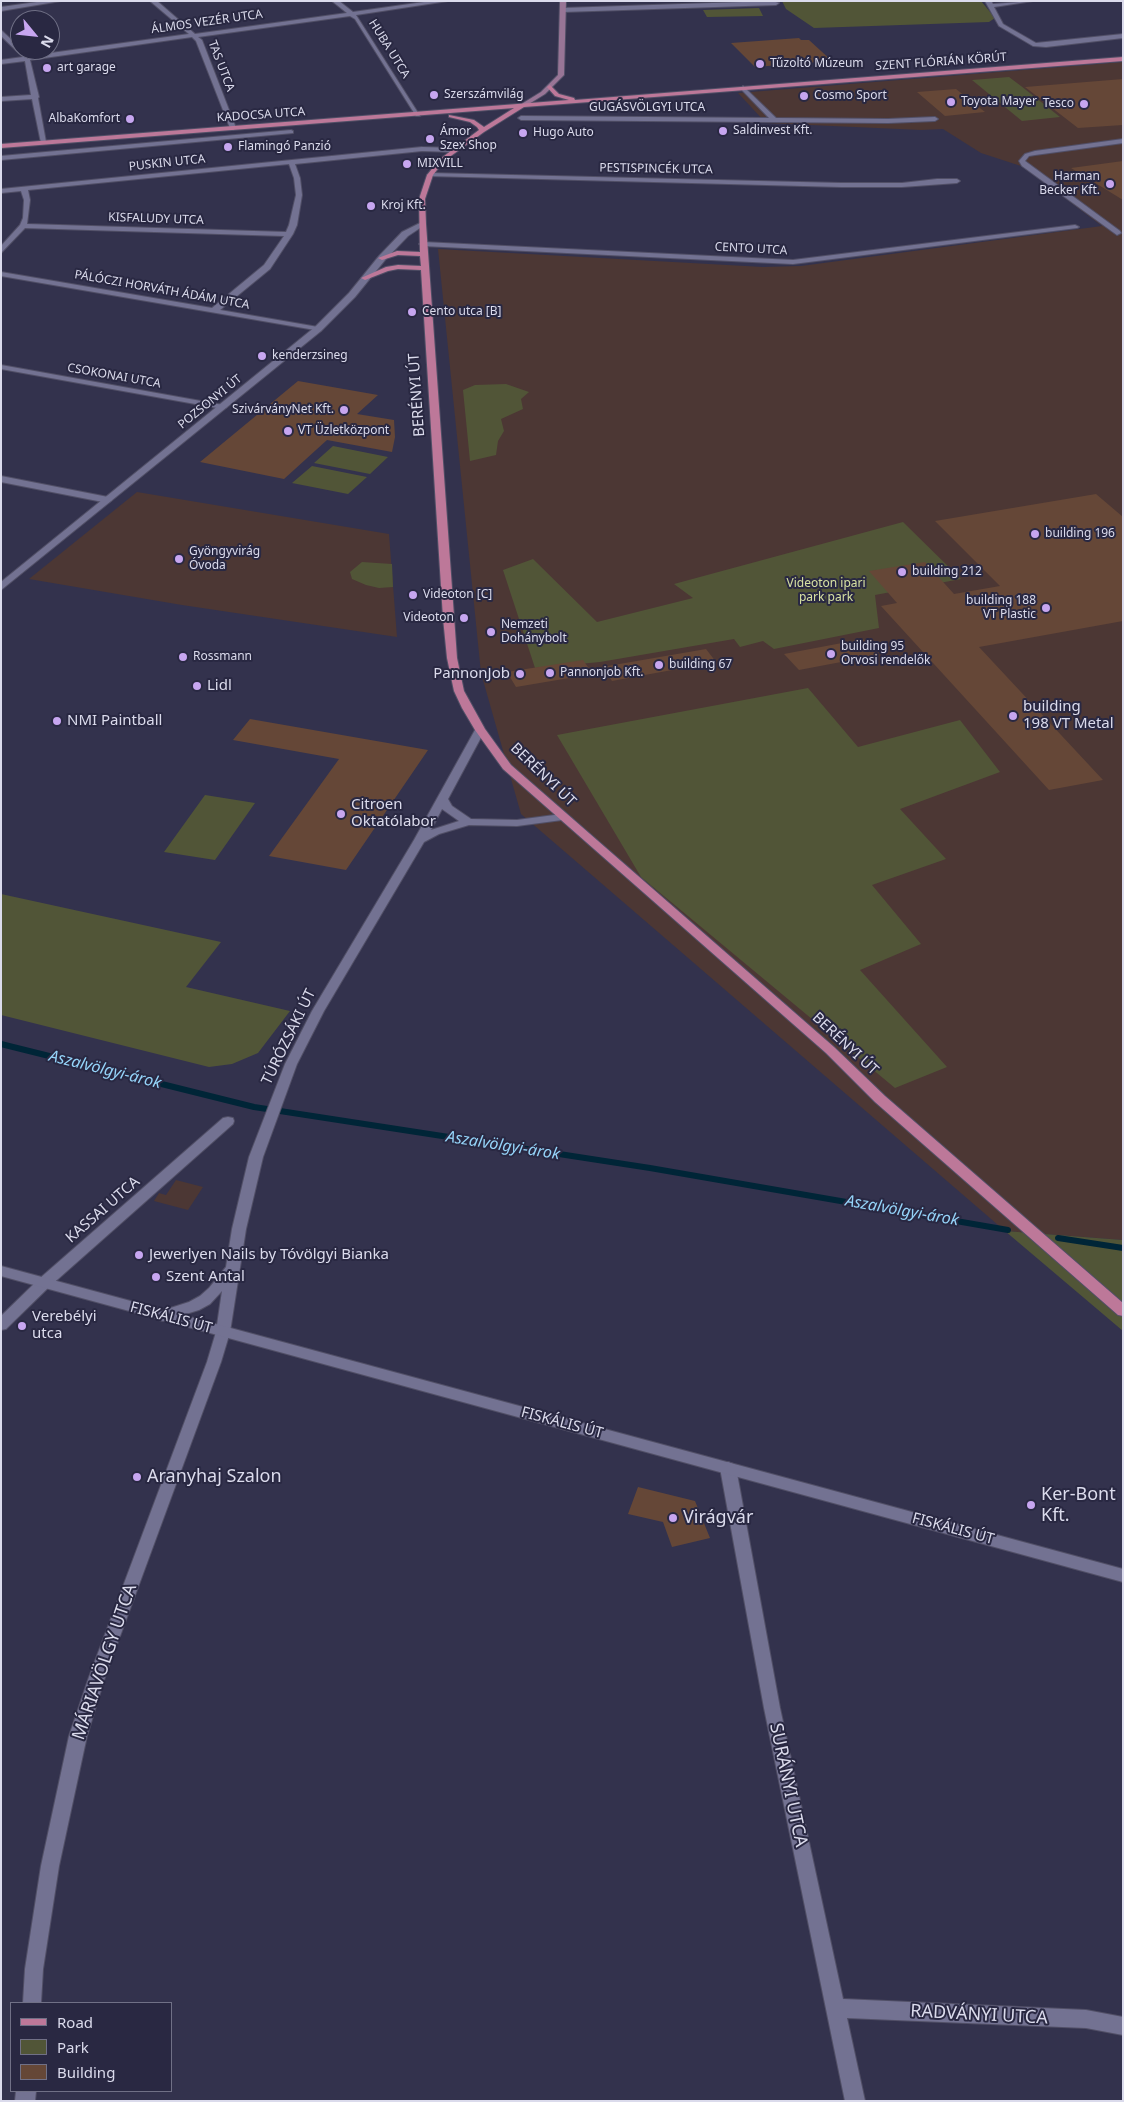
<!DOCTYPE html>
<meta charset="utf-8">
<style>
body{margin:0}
#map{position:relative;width:1124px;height:2102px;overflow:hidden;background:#33324d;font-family:"Noto Sans",sans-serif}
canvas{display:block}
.frame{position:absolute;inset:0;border:2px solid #dbdbec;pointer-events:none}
.legend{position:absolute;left:10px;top:2002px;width:162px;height:90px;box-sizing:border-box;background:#292842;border:1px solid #707086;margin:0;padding:6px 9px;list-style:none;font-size:15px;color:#dbdbec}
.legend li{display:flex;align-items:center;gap:10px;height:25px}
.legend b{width:25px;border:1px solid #707086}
.north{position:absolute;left:10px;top:10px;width:50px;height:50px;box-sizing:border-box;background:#292842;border:1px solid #707086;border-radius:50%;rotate:118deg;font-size:14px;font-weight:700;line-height:20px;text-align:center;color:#dbdbec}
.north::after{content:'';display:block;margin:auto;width:18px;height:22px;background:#c7a6f0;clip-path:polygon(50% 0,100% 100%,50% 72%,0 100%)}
</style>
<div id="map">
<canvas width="1124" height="2102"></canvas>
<div class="frame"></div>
<ul class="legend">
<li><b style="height:6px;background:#bd7899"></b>Road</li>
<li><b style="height:14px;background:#515537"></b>Park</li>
<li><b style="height:14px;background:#654737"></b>Building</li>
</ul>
<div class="north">N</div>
</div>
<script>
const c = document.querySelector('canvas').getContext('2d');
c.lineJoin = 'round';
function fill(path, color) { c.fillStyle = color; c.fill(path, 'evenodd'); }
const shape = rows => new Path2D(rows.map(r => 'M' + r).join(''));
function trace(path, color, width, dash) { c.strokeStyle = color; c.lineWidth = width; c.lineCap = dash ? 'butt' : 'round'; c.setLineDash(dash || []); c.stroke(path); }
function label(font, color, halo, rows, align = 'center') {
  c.font = font + ' "Noto Sans",sans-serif'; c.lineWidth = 4; c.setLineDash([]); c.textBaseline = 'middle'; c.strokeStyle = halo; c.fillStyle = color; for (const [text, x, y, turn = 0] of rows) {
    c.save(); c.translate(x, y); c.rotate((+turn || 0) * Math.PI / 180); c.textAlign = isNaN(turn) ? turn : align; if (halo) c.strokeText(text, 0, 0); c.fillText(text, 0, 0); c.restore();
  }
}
const industrial = shape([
 [1123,62,1123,1240,1005,1231,521,814,481,673,438,249,763,267,801,266,1102,226,1024,167,981,153,943,129,921,130,766,123,738,93],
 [137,492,389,534,397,637,182,605,29,579],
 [176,1180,203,1187,188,1210,154,1201,159,1193,166,1195]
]);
const green = shape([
 [782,1,981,1,995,18,989,22,814,28,786,9],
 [759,8,763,16,707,17,703,10],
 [1009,77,1021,86,1060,117,1022,121,972,80],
 [506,384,529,392,521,399,523,409,501,419,504,431,498,441,496,455,470,461,463,390,475,385],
 [333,446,388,457,370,474,314,463],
 [312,466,367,477,348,494,292,483],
 [903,522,961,579,875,595,879,628,774,649,763,641,740,647,734,639,600,662,535,668,503,570,533,559,597,622,693,598,674,584],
 [362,562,392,564,393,587,379,588,366,585,352,579,350,572],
 [808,688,858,747,960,720,1000,772,900,809,946,859,872,885,921,944,860,970,947,1067,895,1088,641,877,557,735],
 [205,795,255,803,215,860,164,852],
 [1,894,221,942,186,987,290,1011,258,1053,232,1064,209,1067,1,1015],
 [1005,1231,1123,1240,1123,1331]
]);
const stream = shape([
 [1,1044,254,1107,650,1168,1008,1230],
 [1058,1238,1123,1248]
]);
const building = shape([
 [799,38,801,40,809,40,832,61,755,67,731,43],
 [1123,79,1123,125,1078,128,1025,87],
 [956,89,985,112,945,116,917,92],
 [1123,161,1123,200,1071,168],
 [298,381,378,395,357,414,394,420,395,437,392,452,327,440,284,479,200,462],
 [1096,494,1123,517,1123,621,979,647,1103,780,1049,790,881,606,897,603,869,571,925,562,954,594,1000,586,935,521],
 [863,639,878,655,799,670,784,654],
 [706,649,716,662,612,681,602,667],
 [583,660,593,674,516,687,507,672],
 [250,719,428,750,346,870,269,856,339,759,233,740],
 [638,1487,695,1501,710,1538,672,1547,663,1522,628,1514]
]);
const minor = shape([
 [44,1,61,1,1,11,1,7,44,1],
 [150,1,157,1,195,34,347,13,332,1,339,1,353,12,431,1,448,1,356,15,420,116,416,116,355,19,350,16,198,37,202,40,236,128,233,130,230,128,196,41,192,37,30,60,39,97,38,98,46,142,41,143,32,99,1,101,1,97,31,95,25,61,1,64,1,60,23,57,1,36,1,30,29,56,189,34,150,1],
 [772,1,779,3,776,5,563,12,560,10,563,8,772,1],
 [985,1,991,1,993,4,1033,1,994,7,1003,24,1036,43,1123,34,1123,38,1046,47,1033,46,999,26,985,1],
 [743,86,776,118,888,119,935,117,938,119,935,121,888,123,521,120,518,118,521,116,769,118,741,89,743,86],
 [291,130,293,131,293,133,1,160,1,156,291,130],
 [1123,139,1123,143,1035,155,1029,156,1025,161,1120,231,1121,233,1117,235,1022,166,1019,161,1025,154,1035,151,1123,139],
 [422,147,454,148,457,150,454,152,422,151,295,164,300,178,302,195,297,225,293,234,270,269,220,310,318,327,321,327,321,331,1,276,1,272,212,308,264,265,284,236,25,228,1,253,1,246,20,225,23,218,24,200,21,191,1,193,1,189,422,147],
 [289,164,294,178,296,195,289,225,286,232,27,224,30,200,28,190,289,164],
 [430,173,841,183,902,183,937,179,957,179,960,181,957,183,902,187,841,187,428,176,427,175,430,173],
 [1075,225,1079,227,1077,228,793,264,423,246,419,244,423,242,793,260,1075,225],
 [1,365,223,405,227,407,223,409,1,369,1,365],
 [1,476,108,497,112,500,108,503,1,482,1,476],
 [480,727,485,730,448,799,452,806,471,819,517,820,562,814,567,817,562,820,517,826,469,825,439,834,424,842,324,1011,297,1064,263,1157,246,1229,230,1332,221,1362,105,1677,87,1736,59,1866,43,1969,41,2003,23,2003,25,1969,41,1866,69,1736,89,1677,207,1362,216,1332,222,1291,210,1304,199,1310,163,1321,158,1320,156,1316,158,1312,189,1302,200,1296,209,1288,226,1267,232,1229,249,1157,285,1064,312,1011,414,840,475,730,480,727],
 [442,809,459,821,431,830,442,809],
 [228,1117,233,1118,234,1121,233,1124,49,1287,6,1329,1,1330,1,1316,39,1279,223,1118,228,1117],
 [728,1462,733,1464,736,1468,780,1708,843,1999,1086,2010,1123,2017,1123,2035,1086,2028,847,2018,865,2101,845,2101,764,1708,720,1468,723,1464,728,1462],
 [16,2091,36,2091,35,2101,15,2101,16,2091]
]);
const tertiary = shape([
 [420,223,426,224,408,236,385,260,355,297,321,331,1,590,1,582,315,327,349,293,379,256,402,232,420,223],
 [1,1266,1123,1569,1123,1582,1,1276,1,1266]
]);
const secondary = shape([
 [560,1,566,1,564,75,545,94,524,107,520,107,520,105,541,92,558,75,560,1]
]);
const primary = shape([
 [1123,57,1123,61,524,107,484,132,444,161,433,175,425,199,426,224,457,658,464,691,485,729,511,765,834,1047,885,1096,1123,1303,1123,1316,1118,1315,875,1102,826,1053,503,769,475,730,462,708,454,691,447,658,443,618,421,270,398,269,388,271,365,280,361,278,386,267,398,265,421,266,420,256,398,255,382,260,378,258,397,251,420,252,419,199,427,175,440,159,479,130,477,127,470,122,449,117,449,115,474,120,484,127,514,108,1,148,1,144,569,100,555,96,547,87,550,85,559,94,574,98,575,100,1123,57]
]);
const markers = [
 [760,64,5,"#c7a6f0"],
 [47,68,5,"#c7a6f0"],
 [434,95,5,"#c7a6f0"],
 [804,96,5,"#c7a6f0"],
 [951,102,5,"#c7a6f0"],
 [1084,104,5,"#c7a6f0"],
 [130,119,5,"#c7a6f0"],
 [723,131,5,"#c7a6f0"],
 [523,133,5,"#c7a6f0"],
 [430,139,5,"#c7a6f0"],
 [228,147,5,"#c7a6f0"],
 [407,164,5,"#c7a6f0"],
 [1110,184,5,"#c7a6f0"],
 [371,206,5,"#c7a6f0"],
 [412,312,5,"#c7a6f0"],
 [262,356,5,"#c7a6f0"],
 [344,410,5,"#c7a6f0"],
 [288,431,5,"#c7a6f0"],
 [1035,534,5,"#c7a6f0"],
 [179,559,5,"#c7a6f0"],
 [902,572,5,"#c7a6f0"],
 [413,595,5,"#c7a6f0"],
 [1046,608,5,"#c7a6f0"],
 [464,618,5,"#c7a6f0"],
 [491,632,5,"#c7a6f0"],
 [831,654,5,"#c7a6f0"],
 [183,657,5,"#c7a6f0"],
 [659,665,5,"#c7a6f0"],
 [550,673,5,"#c7a6f0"],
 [520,674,5,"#c7a6f0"],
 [197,686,5,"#c7a6f0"],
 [1013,716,5,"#c7a6f0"],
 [57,721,5,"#c7a6f0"],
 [341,814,5,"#c7a6f0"],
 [139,1255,5,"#c7a6f0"],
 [156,1277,5,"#c7a6f0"],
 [22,1326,5,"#c7a6f0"],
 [137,1477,5,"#c7a6f0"],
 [1031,1505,5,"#c7a6f0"],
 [673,1518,5,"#c7a6f0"]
];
const farStreetnames = [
 ["ÁLMOS VEZÉR UTCA",207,22,-8],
 ["HUBA UTCA",389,49,58],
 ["SZENT FLÓRIÁN KÖRÚT",941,62,-4],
 ["TAS UTCA",221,66,69],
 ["GUGÁSVÖLGYI UTCA",647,108],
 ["KADOCSA UTCA",261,115,-4],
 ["PUSKIN UTCA",167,163,-6],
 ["PESTISPINCÉK UTCA",656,169,1],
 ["KISFALUDY UTCA",156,219,2],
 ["CENTO UTCA",751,249,3],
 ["PÁLÓCZI HORVÁTH ÁDÁM UTCA",162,290,10],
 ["CSOKONAI UTCA",114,376,10],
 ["POZSONYI ÚT",210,402,-39]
];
const farPoinames = [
 ["Tűzoltó Múzeum",770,64],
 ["art garage",57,68],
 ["Szerszámvilág",444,95],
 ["Cosmo Sport",814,96],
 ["Toyota Mayer",961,102],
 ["Tesco",1074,104,"right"],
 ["AlbaKomfort",120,119,"right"],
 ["Saldinvest Kft.",733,131],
 ["Ámor",440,132],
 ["Szex Shop",440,146],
 ["Hugo Auto",533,133],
 ["Flamingó Panzió",238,147],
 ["MIXVILL",417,164],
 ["Harman",1100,177,"right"],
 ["Becker Kft.",1100,191,"right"],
 ["Kroj Kft.",381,206],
 ["Cento utca [B]",422,312],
 ["kenderzsineg",272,356],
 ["SzivárványNet Kft.",334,410,"right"],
 ["VT Üzletközpont",298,431],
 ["building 196",1045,534],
 ["Gyöngyvirág",189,552],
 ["Óvoda",189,566],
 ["building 212",912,572],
 ["Videoton [C]",423,595],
 ["building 188",1036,601,"right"],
 ["VT Plastic",1036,615,"right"],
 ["Videoton",454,618,"right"],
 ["Nemzeti",501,625],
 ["Dohánybolt",501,639],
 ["building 95",841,647],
 ["Orvosi rendelők",841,661],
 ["Rossmann",193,657],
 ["building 67",669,665],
 ["Pannonjob Kft.",560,673]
];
const farParknames = [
 ["Videoton ipari",826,584],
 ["park park",826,598]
];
const streetNames = [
 ["BERÉNYI ÚT",417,395,-94],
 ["BERÉNYI ÚT",543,775,44],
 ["TÚRÓZSÁKI ÚT",289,1037,-64],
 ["BERÉNYI ÚT",845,1044,43],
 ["KASSAI UTCA",103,1210,-41],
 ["FISKÁLIS ÚT",171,1318,15],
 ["FISKÁLIS ÚT",562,1423,15],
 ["FISKÁLIS ÚT",953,1529,15]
];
const poiNames = [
 ["PannonJob",510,674,"right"],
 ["Lidl",207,686],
 ["building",1023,707],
 ["198 VT Metal",1023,724],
 ["NMI Paintball",67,721],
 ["Citroen",351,805],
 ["Oktatólabor",351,822],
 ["Jewerlyen Nails by Tóvölgyi Bianka",149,1255],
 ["Szent Antal",166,1277],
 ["Verebélyi",32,1317],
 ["utca",32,1334]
];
const waterNames = [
 ["Aszalvölgyi-árok",105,1070,14],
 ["Aszalvölgyi-árok",503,1146,9],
 ["Aszalvölgyi-árok",902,1211,10]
];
const nearPoinames = [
 ["Aranyhaj Szalon",147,1477],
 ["Ker-Bont",1041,1495],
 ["Kft.",1041,1516],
 ["Virágvár",683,1518]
];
const nearStreetnames = [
 ["MÁRIAVÖLGY UTCA",105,1662,-71],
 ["SURÁNYI UTCA",788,1785,78],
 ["RADVÁNYI UTCA",979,2015,3]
];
fill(industrial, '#4c3734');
fill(green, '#515537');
trace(stream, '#002537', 6);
fill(building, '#654737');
trace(minor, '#514f66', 2);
trace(tertiary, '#514f66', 2);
trace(secondary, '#514f66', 2);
trace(primary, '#514f66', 2);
fill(minor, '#737292');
fill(tertiary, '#737292');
fill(secondary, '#987596');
fill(primary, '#bd7899');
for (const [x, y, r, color] of markers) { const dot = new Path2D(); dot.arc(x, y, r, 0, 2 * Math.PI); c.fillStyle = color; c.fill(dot); trace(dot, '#292842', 2); }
label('12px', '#dbdbec', '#292842', farStreetnames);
label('12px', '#dbdbec', '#292842', farPoinames, 'left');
label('12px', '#d7e1a2', '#292842', farParknames);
label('15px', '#dbdbec', '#292842', streetNames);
label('15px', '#dbdbec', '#292842', poiNames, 'left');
label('italic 16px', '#95d4f9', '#292842', waterNames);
label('18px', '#dbdbec', '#292842', nearPoinames, 'left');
label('18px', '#dbdbec', '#292842', nearStreetnames);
</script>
